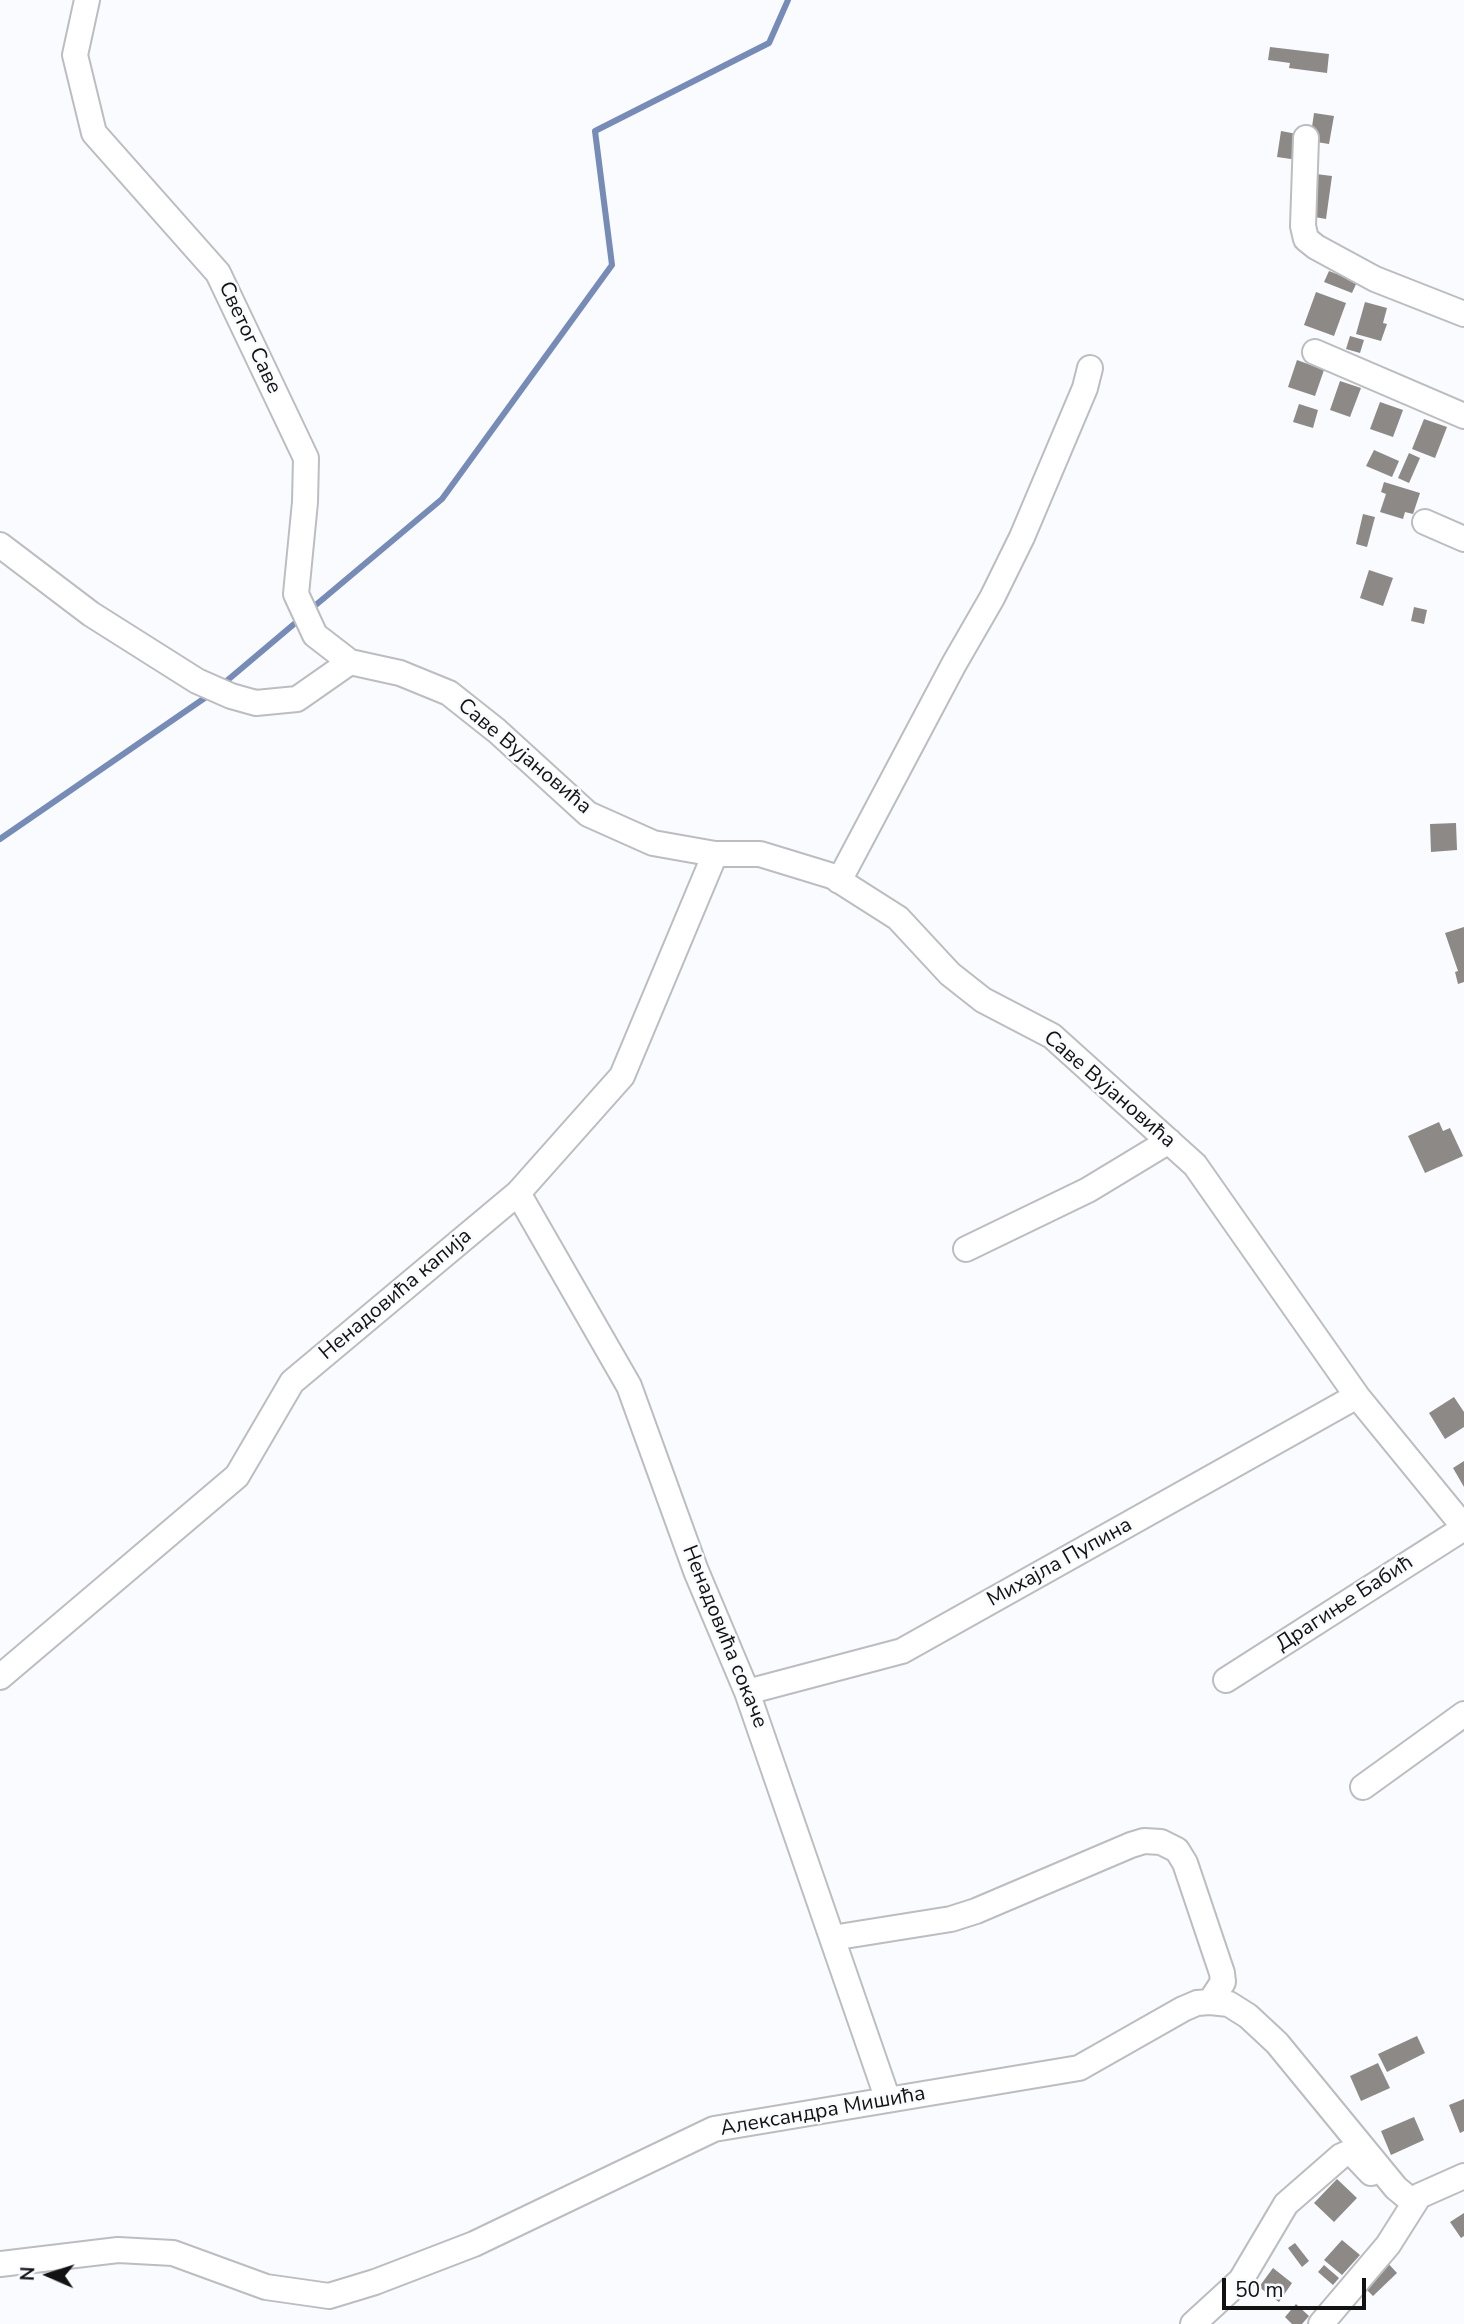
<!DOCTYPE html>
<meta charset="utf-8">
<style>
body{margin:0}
#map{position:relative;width:1464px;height:2324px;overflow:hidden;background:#fafbff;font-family:"Nunito Sans",sans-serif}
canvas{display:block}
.north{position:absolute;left:14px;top:2240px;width:70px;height:70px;-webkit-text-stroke:5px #fafbff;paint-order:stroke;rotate:273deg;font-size:19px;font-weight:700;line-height:28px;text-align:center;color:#121213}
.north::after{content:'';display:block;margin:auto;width:24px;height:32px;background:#121213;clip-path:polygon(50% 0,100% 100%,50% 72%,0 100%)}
.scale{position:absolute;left:1222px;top:2278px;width:144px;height:32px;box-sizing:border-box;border:4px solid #121213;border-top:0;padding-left:9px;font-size:21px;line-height:24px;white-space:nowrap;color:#121213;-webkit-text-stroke:5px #fafbff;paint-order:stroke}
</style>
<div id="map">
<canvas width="1464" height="2324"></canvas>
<div class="north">N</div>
<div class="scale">50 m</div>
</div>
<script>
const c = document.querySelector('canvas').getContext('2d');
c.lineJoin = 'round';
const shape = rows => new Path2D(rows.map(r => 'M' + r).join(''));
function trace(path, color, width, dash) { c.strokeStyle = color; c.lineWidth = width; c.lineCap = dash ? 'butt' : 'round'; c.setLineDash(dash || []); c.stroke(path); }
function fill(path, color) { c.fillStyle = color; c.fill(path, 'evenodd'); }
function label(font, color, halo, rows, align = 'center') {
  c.font = font + ' "Nunito Sans",sans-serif'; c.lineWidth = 5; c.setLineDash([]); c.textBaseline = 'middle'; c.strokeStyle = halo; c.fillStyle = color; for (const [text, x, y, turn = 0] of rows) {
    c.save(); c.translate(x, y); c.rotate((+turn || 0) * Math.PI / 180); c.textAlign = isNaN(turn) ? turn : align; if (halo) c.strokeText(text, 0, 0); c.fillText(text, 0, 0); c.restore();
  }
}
const stream = shape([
 [311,609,442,499,612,265,595,131,769,43,788,0],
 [223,684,300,619],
 [0,839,212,693]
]);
const building = shape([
 [1270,47,1329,54,1327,73,1289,68,1290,63,1268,60],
 [1314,113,1334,116,1329,144,1310,141],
 [1281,131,1302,135,1298,160,1277,157],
 [1316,174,1332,176,1326,219,1309,216],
 [1329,271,1357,282,1352,293,1324,282],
 [1316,292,1346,303,1334,336,1304,325],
 [1365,302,1387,308,1383,323,1387,324,1381,341,1356,334],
 [1350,336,1364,340,1360,353,1346,349],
 [1297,360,1324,370,1315,396,1288,387],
 [1340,381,1361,388,1350,417,1330,410],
 [1380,402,1403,410,1393,437,1370,429],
 [1299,404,1318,410,1313,428,1293,422],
 [1424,419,1447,427,1435,458,1412,449],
 [1374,450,1399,461,1392,477,1366,466],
 [1409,453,1420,458,1409,483,1398,478],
 [1384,482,1420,493,1413,514,1405,512,1403,519,1380,512,1386,494,1381,492],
 [1363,514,1375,517,1367,547,1356,544],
 [1369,570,1393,578,1383,606,1360,598],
 [1414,607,1427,610,1424,624,1411,621],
 [1456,823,1457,850,1431,852,1430,824],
 [1464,927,1464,982,1458,984,1455,972,1458,971,1445,933],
 [1439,1122,1443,1131,1450,1128,1463,1156,1425,1173,1408,1136],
 [1454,1397,1464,1412,1464,1427,1445,1439,1429,1413],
 [1464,1461,1464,1487,1453,1468],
 [1417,2036,1425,2053,1387,2072,1378,2054],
 [1378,2063,1390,2088,1361,2101,1350,2076],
 [1464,2099,1464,2131,1460,2133,1449,2105],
 [1414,2117,1424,2140,1391,2155,1381,2131],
 [1337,2179,1357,2198,1334,2222,1314,2203],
 [1464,2213,1464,2236,1461,2238,1450,2222],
 [1342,2240,1360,2255,1342,2275,1324,2260],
 [1295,2243,1309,2261,1302,2267,1288,2248],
 [1385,2260,1397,2273,1373,2296,1364,2287],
 [1324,2265,1339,2278,1333,2285,1318,2272],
 [1273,2268,1292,2283,1279,2302,1259,2287],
 [1296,2304,1309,2316,1302,2324,1292,2324,1285,2317]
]);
const minor = shape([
 [87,0,75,55,94,133,218,273,306,458,305,502,296,594,315,635,350,662,400,673,449,693,497,731,588,814,653,843,715,854,760,854,832,876,898,918,950,974,983,1000,1052,1036,1195,1165,1357,1396,1464,1527],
 [1306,138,1303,226,1306,239,1316,247,1375,279,1464,314],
 [1315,352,1464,416],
 [1425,522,1464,539],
 [0,545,91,614,197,681,231,696,256,703,297,699,350,662],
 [839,881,954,664,992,598,1022,537,1085,388,1090,368],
 [518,1193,629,1386,696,1571,747,1692,888,2100],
 [966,1249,1088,1190,1169,1141],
 [0,1677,237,1476,292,1382,518,1193,622,1076,715,854],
 [1226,1680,1464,1528],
 [747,1692,902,1651,1357,1396],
 [1363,1787,1464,1714],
 [832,1938,951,1919,976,1911,1131,1845,1144,1841,1161,1842,1177,1850,1185,1863,1222,1973,1223,1982,1210,2002],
 [0,2264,118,2250,173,2253,266,2287,329,2296,375,2282,474,2244,714,2129,1079,2068,1183,2009,1197,2003,1210,2002,1229,2004,1248,2016,1277,2043,1396,2188,1413,2202],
 [1193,2324,1241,2280,1286,2204,1341,2156,1348,2153,1353,2154,1371,2173],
 [1321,2324,1388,2245,1419,2196,1464,2176]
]);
const streetNames = [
 ["Светог Саве",249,338,65],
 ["Саве Вујановића",524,757,40],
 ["Саве Вујановића",1109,1090,41],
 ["Ненадовића капија",396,1295,-40],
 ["Михајла Пупина",1060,1563,-29],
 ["Драгиње Бабић",1345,1604,-33],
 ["Ненадовића сокаче",724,1637,68],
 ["Александра Мишића",823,2112,-10]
];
trace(stream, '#768bb6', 6);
fill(building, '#8c8987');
trace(minor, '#bbbdc0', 28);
trace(minor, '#fff', 24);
label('21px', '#121213', '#fafbff', streetNames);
</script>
